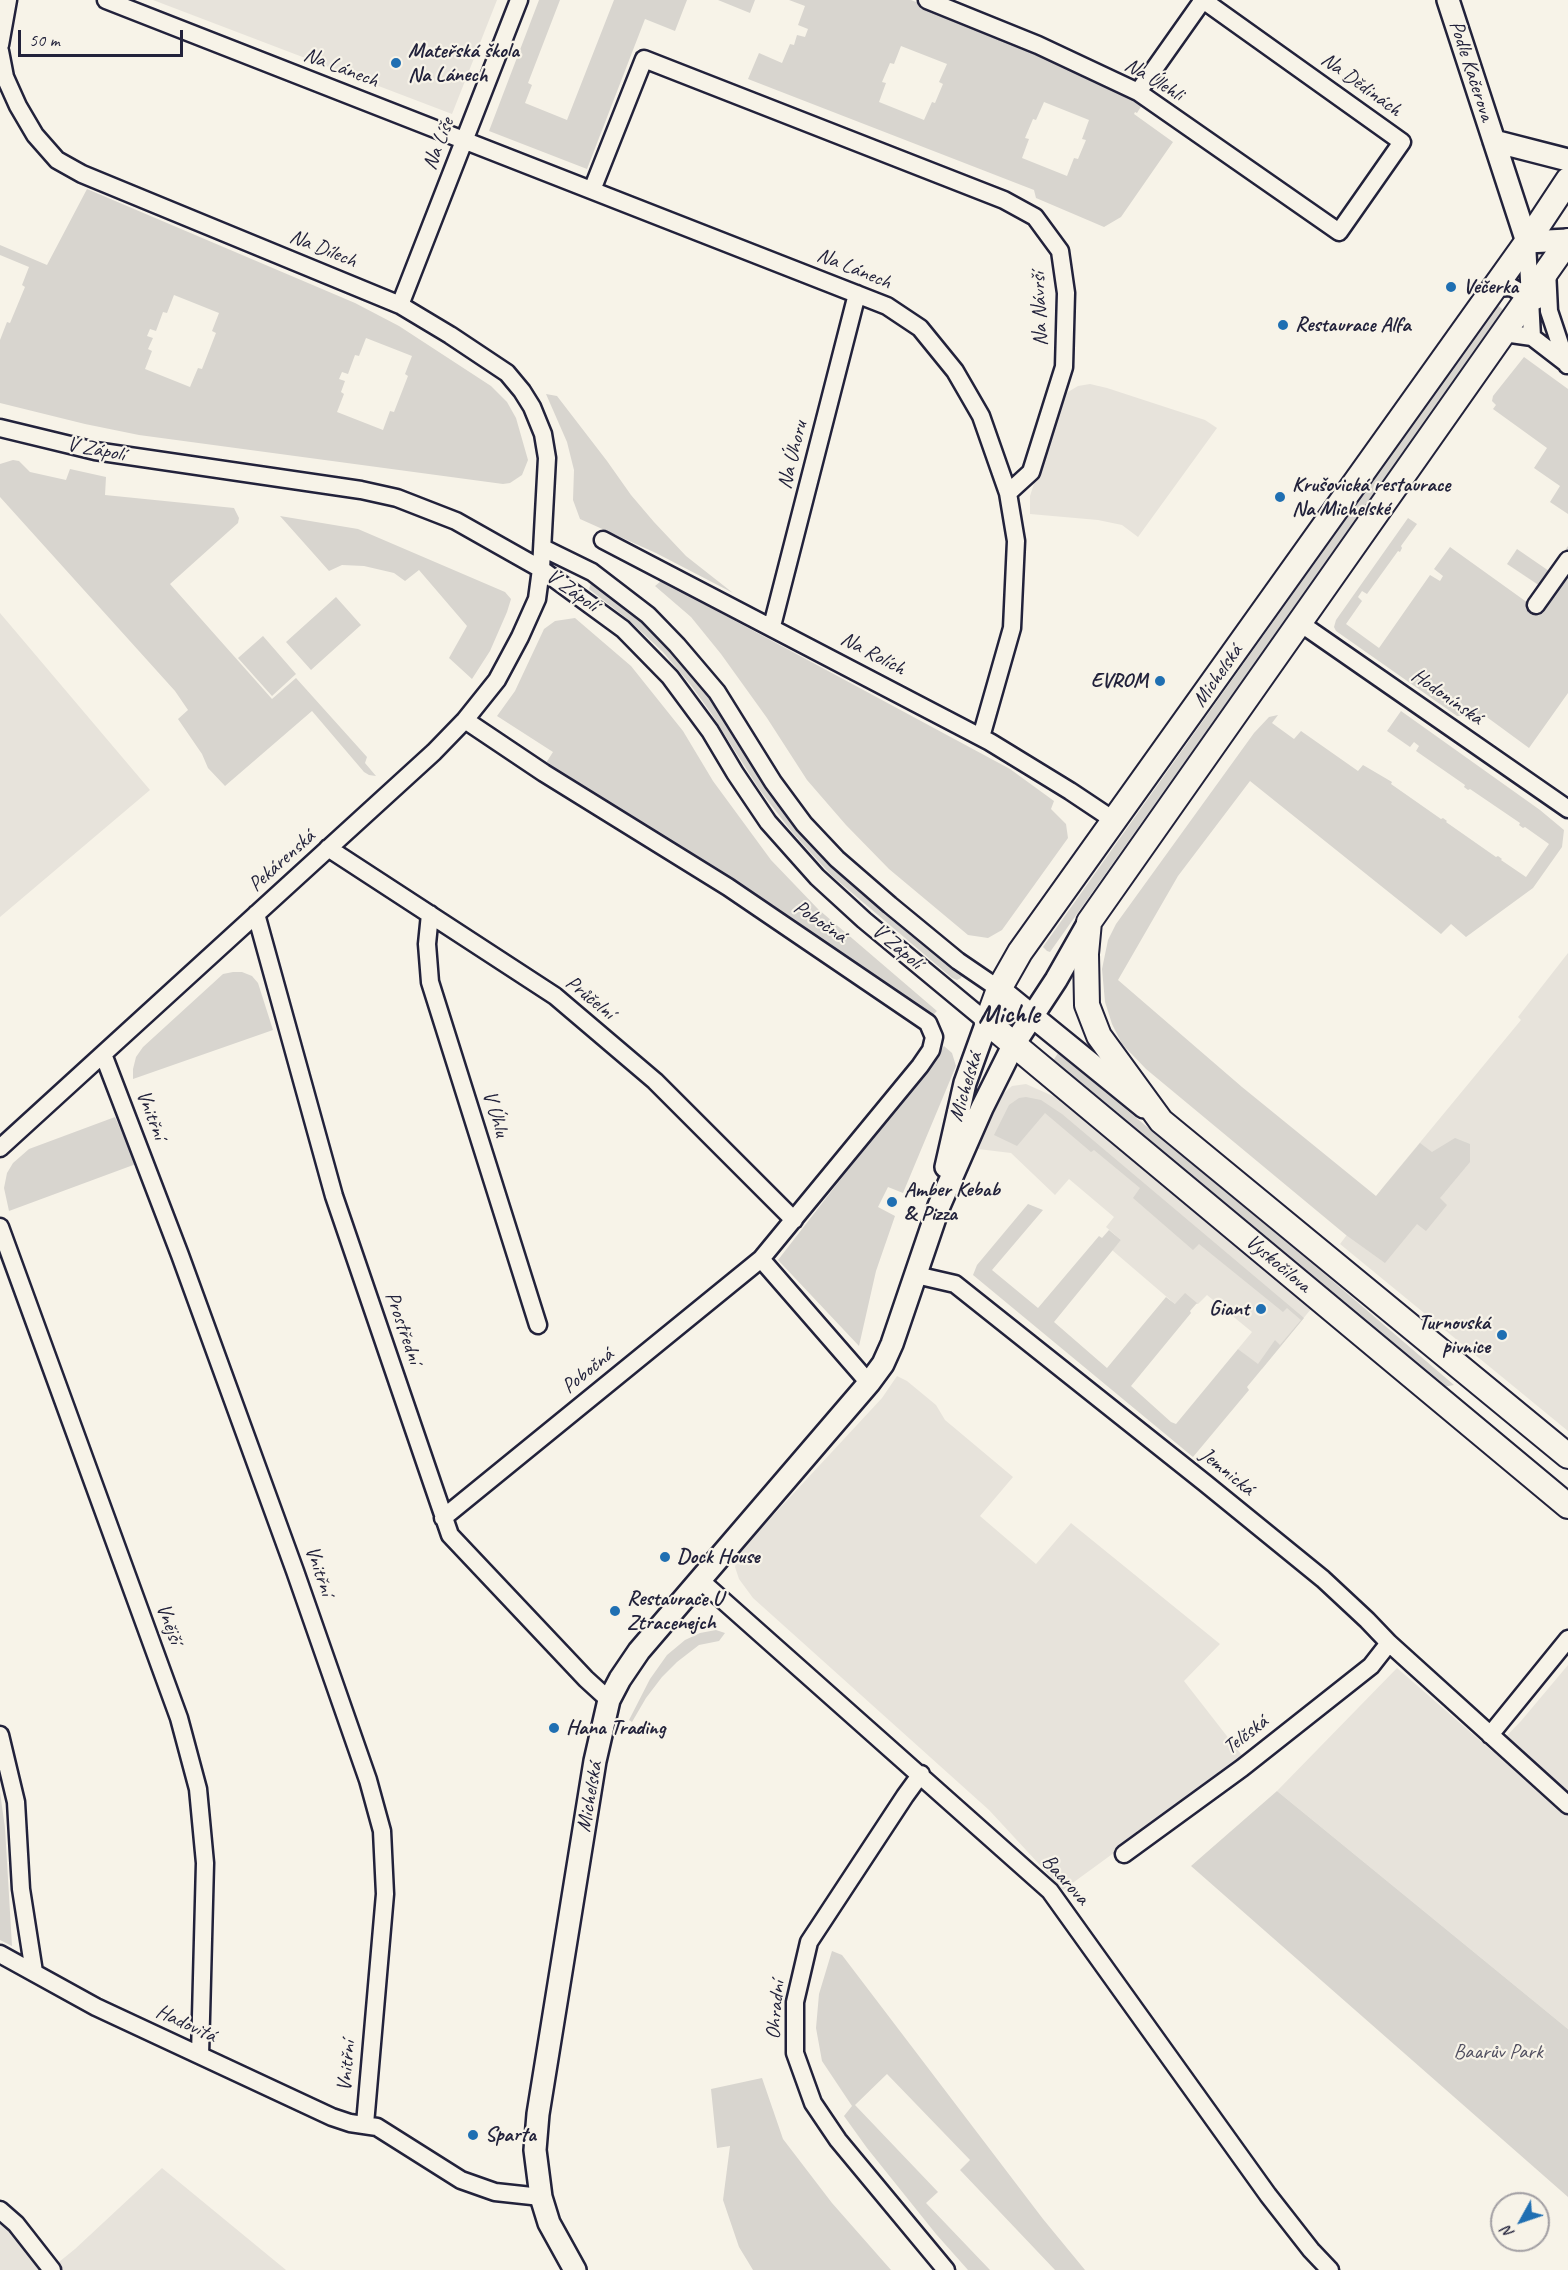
<!DOCTYPE html>
<meta charset="utf-8">
<style>
body{margin:0}
#map{position:relative;width:1568px;height:2270px;overflow:hidden;background:#f7f3e8;font-family:Caveat,sans-serif}
canvas{display:block}
.north{position:absolute;left:1490px;top:2192px;width:60px;height:60px;box-sizing:border-box;background:#f7f3e8;border:2px solid #a29fa3;border-radius:50%;rotate:230deg;font-size:16px;font-weight:700;line-height:24px;text-align:center;color:#22223b}
.north::after{content:'';display:block;margin:auto;width:21px;height:27px;background:#1f6fb2;clip-path:polygon(50% 0,100% 100%,50% 72%,0 100%)}
.scale{position:absolute;left:18px;top:30px;width:165px;height:27px;box-sizing:border-box;border:3px solid #22223b;border-top:0;padding-left:8px;font-size:18px;line-height:21px;white-space:nowrap;color:#22223b;-webkit-text-stroke:4px #f7f3e8;paint-order:stroke}
</style>
<div id="map">
<canvas width="1568" height="2270"></canvas>
<div class="north">N</div>
<div class="scale">50 m</div>
</div>
<script>
const c = document.querySelector('canvas').getContext('2d');
c.lineJoin = 'round';
function fill(path, color) { c.fillStyle = color; c.fill(path, 'evenodd'); }
const shape = rows => new Path2D(rows.map(r => 'M' + r).join(''));
function trace(path, color, width, dash) { c.strokeStyle = color; c.lineWidth = width; c.lineCap = dash ? 'butt' : 'round'; c.setLineDash(dash || []); c.stroke(path); }
function label(font, color, halo, rows, align = 'center') {
  c.font = font + ' Caveat,sans-serif'; c.lineWidth = 4.5; c.setLineDash([]); c.textBaseline = 'middle'; c.strokeStyle = halo; c.fillStyle = color; for (const [text, x, y, turn = 0] of rows) {
    c.save(); c.translate(x, y); c.rotate((+turn || 0) * Math.PI / 180); c.textAlign = isNaN(turn) ? turn : align; if (halo) c.strokeText(text, 0, 0); c.fillText(text, 0, 0); c.restore();
  }
}
const built = shape([
 [153,0,497,0,452,114],
 [1090,384,1107,388,1205,420,1217,428,1138,537,1122,525,1098,520,1030,514,1030,496,1063,395,1078,386],
 [0,613,150,790,0,917],
 [1568,953,1568,1431,1340,1244,1384,1186,1521,1020,1518,1017],
 [1026,1084,1055,1097,1311,1309,1262,1369,1238,1349,1252,1332,1207,1295,1198,1304,1175,1304,1112,1250,1121,1240,1106,1227,1114,1217,1069,1179,1055,1195,1011,1153,978,1149,1002,1095,1012,1086],
 [897,1376,907,1381,936,1405,945,1420,1013,1477,980,1516,1036,1564,1071,1523,1220,1644,1184,1681,1244,1758,1063,1890,989,1810,753,1598,739,1579,735,1567,740,1551,882,1398],
 [1568,1665,1568,2029,1277,1791,1397,1668,1492,1751,1521,1721],
 [162,2168,286,2270,49,2270,75,2249],
 [0,2219,5,2223,42,2270,0,2270]
]);
const green = shape([
 [539,0,560,0,528,83,532,85,525,103,567,120,614,0,687,0,675,31,645,19,587,169,489,131],
 [718,0,755,0,750,13],
 [789,0,911,0,999,35,1093,76,1142,105,1137,113,1135,112,1134,114,1173,142,1121,217,1104,227,1036,198,1034,190,748,79,759,53,782,63,790,44,794,45,797,35,805,37,808,29,798,25,805,6],
 [901,46,947,64,939,82,943,84,935,103,932,102,924,120,879,102,886,83,882,82,890,63,894,64],
 [1044,102,1089,120,1082,139,1086,140,1078,159,1074,158,1067,176,1022,158,1029,139,1025,138,1033,119,1036,120],
 [87,189,355,303,399,326,491,386,507,402,516,418,528,460,522,475,510,483,503,484,139,435,85,424,0,403,0,340,7,322,10,323,25,287,22,285,29,267,0,255,0,245,47,265],
 [174,295,219,313,212,331,216,333,202,369,198,368,190,387,145,369,152,351,148,349,153,338,147,336,150,329,156,331,163,312,167,313],
 [366,338,412,356,405,374,408,376,394,412,390,411,383,430,337,412,344,394,341,392,345,381,339,379,342,372,348,374,355,355,359,356],
 [1499,306,1503,310,1502,314,1050,952,1047,951,1043,947,1045,944,1496,307],
 [1524,357,1568,389,1568,514,1550,502,1560,486,1534,468,1547,448,1493,409,1496,405,1492,401,1493,396],
 [546,394,557,396,607,461,631,495,654,522,686,556,733,593,656,553,580,519,573,500,574,470,567,442],
 [13,460,19,461,30,472,66,480,70,469,106,477,105,495,234,508,239,518,238,523,170,584,272,699,296,678,367,757,365,763,376,776,369,775,364,772,312,711,225,786,208,768,202,754,178,719,188,710,175,691,0,497,0,464],
 [280,516,358,529,505,592,511,599,507,612,490,651,472,679,449,658,467,626,419,570,405,581,394,573,364,566,342,565,329,571],
 [1408,518,1417,524,1401,546,1402,548,1400,552,1398,551,1367,594,1362,591,1358,597,1362,601,1346,624,1379,648,1430,575,1440,581,1443,576,1434,569,1450,547,1528,603,1540,586,1507,564,1517,549,1549,571,1568,546,1568,693,1529,748,1484,715,1457,716,1336,631,1334,627,1336,620],
 [661,581,1010,769,1054,801,1051,809,1066,824,1068,838,1002,930,988,938,968,935,889,869,846,825,807,780,767,718,721,654,691,617,655,586],
 [591,583,598,584,643,620,698,679,768,784,959,971,962,976,961,978,957,980,952,978,831,875,791,831,759,789,711,713,690,684,663,652,630,621,589,589],
 [336,597,361,625,311,670,286,642],
 [575,618,631,666,683,731,713,781,771,860,818,909,937,1011,931,1017,544,766,553,752,497,716,515,691,544,629,555,621],
 [263,636,296,674,272,696,238,658],
 [1401,711,1540,810,1564,830,1562,847,1533,888,1466,937,1451,924,1441,934,1250,781,1178,876,1118,980,1242,1087,1376,1196,1420,1143,1432,1152,1455,1138,1470,1144,1470,1162,1440,1198,1447,1205,1426,1231,1417,1224,1385,1263,1346,1235,1146,1069,1122,1044,1112,1024,1105,1002,1102,969,1108,940,1116,924,1254,733,1269,717,1278,715,1272,723,1294,739,1301,731,1358,771,1363,765,1392,782,1391,784,1441,819,1443,818,1447,821,1446,822,1496,857,1498,856,1502,859,1501,860,1526,877,1549,844,1525,827,1523,828,1519,825,1520,823,1470,789,1468,790,1464,787,1465,785,1416,751,1419,746,1414,742,1410,747,1387,731],
 [233,972,242,972,252,976,258,983,273,1030,133,1079,133,1069,136,1057,143,1047,223,974],
 [944,1046,952,1053,956,1066,903,1193,888,1187,878,1207,895,1216,876,1271,859,1346,778,1260],
 [1058,1053,1321,1271,1454,1385,1443,1387,1053,1061],
 [1026,1097,1041,1100,1062,1114,1304,1318,1247,1387,1249,1390,1193,1457,973,1275,977,1265,1028,1204,1043,1210,992,1270,1038,1308,1099,1236,1102,1238,1109,1230,1121,1240,1054,1322,1107,1368,1166,1297,1175,1304,1185,1293,1197,1303,1190,1311,1191,1313,1131,1386,1171,1422,1176,1424,1238,1349,1258,1364,1275,1340,1280,1345,1301,1320,1287,1308,1283,1312,1199,1244,1193,1250,1133,1198,1140,1188,1094,1150,1091,1152,1045,1113,1017,1146,994,1135,1009,1105,1019,1098],
 [115,1117,136,1164,9,1211,4,1188,7,1173,13,1163,29,1149],
 [716,1630,725,1633,719,1641,699,1645,677,1662,662,1677,646,1698,632,1722,629,1720,650,1679,667,1655,685,1640,700,1633],
 [1277,1791,1568,2029,1568,2197,1191,1866],
 [0,1792,5,1828,12,1946,0,1940],
 [832,1951,842,1955,1043,2219,1085,2270,1055,2270,960,2170,970,2160,887,2074,855,2105,938,2192,926,2203,990,2270,968,2270,936,2234,867,2148,844,2116,852,2106,822,2061,816,2028,819,1994],
 [762,2078,783,2139,832,2203,891,2270,753,2270,739,2247,723,2200,730,2146,717,2148,711,2089]
]);
const minor = shape([
 [106,0,887,306,920,328,955,371,981,416,1008,493,1016,541,1012,628,981,737],
 [927,0,1038,45,1138,92,1339,232,1402,142,1203,0],
 [0,45,8,0],
 [0,51,5,77,18,106,35,135,57,160,82,174,400,305,450,335,507,373,522,391,532,407,543,434,547,458,541,569,537,599,520,637,497,680,465,720,434,752,0,1148],
 [1138,92,1203,0],
 [592,190,644,59,1004,200,1035,217,1060,251,1066,293,1064,367,1031,472,1008,493],
 [1527,242,1532,337],
 [1547,270,1549,311,1567,365],
 [1494,288,1511,287,1536,301],
 [400,305,519,0],
 [1504,333,1532,337,1567,364],
 [0,428,95,451,361,490,397,498,456,521,541,569,623,629,670,677,710,731,735,773,768,822,817,877,864,920,987,1022],
 [603,540,990,742,1070,791,1115,821],
 [543,548,592,572,648,615,677,645,717,692,773,782,804,824,837,859,890,905,958,961,999,989],
 [1536,605,1568,560],
 [1300,623,1568,809],
 [772,626,857,294],
 [328,848,555,996,655,1081,794,1220],
 [256,914,334,1196,450,1535,586,1679,609,1700],
 [430,914,427,944,430,982,538,1325],
 [103,1054,180,1255,295,1571,368,1780,382,1831,385,1894,365,2124],
 [0,1227,179,1718,198,1789,205,1863,200,2055],
 [761,1259,869,1383],
 [916,1275,955,1284,1205,1483,1323,1579,1367,1620,1389,1643,1568,1805],
 [443,1518,761,1259,920,1066,931,1050,934,1037,928,1023,728,887,544,773,465,720],
 [700,1580,1050,1891,1268,2195,1311,2250,1330,2270],
 [0,1735,16,1802,21,1889,34,1972],
 [1490,1735,1568,1639],
 [921,1774,905,1796,809,1942,795,2002,795,2053,813,2103,838,2140,946,2270],
 [1124,1854,1242,1768,1371,1666,1389,1643],
 [0,1954,96,2007,332,2117,350,2123,377,2127,461,2180,495,2192,541,2197],
 [0,2210,16,2224,52,2270]
]);
const tertiary = shape([
 [1448,0,1527,242,1568,240],
 [1494,141,1568,160],
 [999,989,1144,1107],
 [946,1167,965,1083,987,1022],
 [575,2270,549,2223,541,2197,535,2150,538,2114,595,1761,609,1700,620,1679,639,1651,869,1383,883,1364,892,1344,939,1206,982,1108,1014,1044,1056,980,1089,922]
]);
const secondary = shape([
 [1568,180,1527,242,1020,952,999,989,987,1022,1568,1506],
 [1568,241,1089,922,1086,954,1087,1005,1099,1036,1161,1121,1568,1456]
]);
const markers = [
 [396,63,6,"#1f6fb2"],
 [1451,287,6,"#1f6fb2"],
 [1283,325,6,"#1f6fb2"],
 [1280,497,6,"#1f6fb2"],
 [1160,681,6,"#1f6fb2"],
 [892,1202,6,"#1f6fb2"],
 [1261,1309,6,"#1f6fb2"],
 [1502,1335,6,"#1f6fb2"],
 [665,1557,6,"#1f6fb2"],
 [615,1611,6,"#1f6fb2"],
 [554,1728,6,"#1f6fb2"],
 [473,2135,6,"#1f6fb2"]
];
const poiNames = [
 ["Mateřská škola",408,51],
 ["Na Lánech",408,75],
 ["Večerka",1463,287],
 ["Restaurace Alfa",1295,325],
 ["Krušovická restaurace",1292,485],
 ["Na Michelské",1292,509],
 ["EVROM",1148,681,"right"],
 ["Amber Kebab",904,1190],
 ["& Pizza",904,1214],
 ["Giant",1249,1309,"right"],
 ["Turnovská",1490,1323,"right"],
 ["pivnice",1490,1347,"right"],
 ["Dock House",677,1557],
 ["Restaurace U",627,1599],
 ["Ztracenejch",627,1623],
 ["Hana Trading",566,1728],
 ["Sparta",485,2135]
];
const streetNames = [
 ["Na Lánech",341,68,21],
 ["Podle Kačerova",1471,71,72],
 ["Na Úlehli",1154,80,31],
 ["Na Dědinách",1361,85,36],
 ["Na Líše",439,144,-69],
 ["Na Dílech",323,249,22],
 ["Na Lánech",854,269,22],
 ["Na Návrší",1040,309,-92],
 ["V Zápolí",96,450,11],
 ["Na Úhoru",793,455,-76],
 ["V Zápolí",572,591,35],
 ["Na Rolích",873,654,28],
 ["Michelská",1218,676,-55],
 ["Hodonínská",1447,697,35],
 ["Pekárenská",282,861,-42],
 ["Pobočná",820,922,34],
 ["V Zápolí",897,947,40],
 ["Průčelní",590,998,39],
 ["Michelská",966,1087,-73],
 ["V Úhlu",495,1114,73],
 ["Vnitřní",151,1115,69],
 ["Vyskočilova",1278,1264,40],
 ["Prostřední",403,1328,71],
 ["Pobočná",588,1371,-39],
 ["Jemnická",1227,1472,39],
 ["Vnitřní",319,1571,71],
 ["Vnější",169,1624,70],
 ["Telčská",1246,1735,-38],
 ["Michelská",590,1797,-80],
 ["Baarova",1065,1880,48],
 ["Ohradní",776,2010,-85],
 ["Hadovitá",186,2024,25],
 ["Vnitřní",347,2066,-85]
];
const parkNames = [
 ["Baarův Park",1498,2052]
];
const districtNames = [
 ["Michle",1009,1015]
];
fill(built, '#e7e3db');
fill(green, '#d8d5cf');
trace(minor, '#22223b', 21);
trace(tertiary, '#22223b', 26);
trace(secondary, '#22223b', 28);
trace(minor, '#f7f3e8', 16);
trace(tertiary, '#f7f3e8', 21);
trace(secondary, '#f7f3e8', 24);
for (const [x, y, r, color] of markers) { const dot = new Path2D(); dot.arc(x, y, r, 0, 2 * Math.PI); c.fillStyle = color; c.fill(dot); trace(dot, '#f7f3e8', 2); }
label('bold 21px', '#22223b', '#f7f3e8', poiNames, 'left');
label('21px', '#22223b', '#f7f3e8', streetNames);
label('21px', '#504f60', '#f7f3e8', parkNames);
label('bold 27px', '#22223b', '#f7f3e8', districtNames);
</script>
